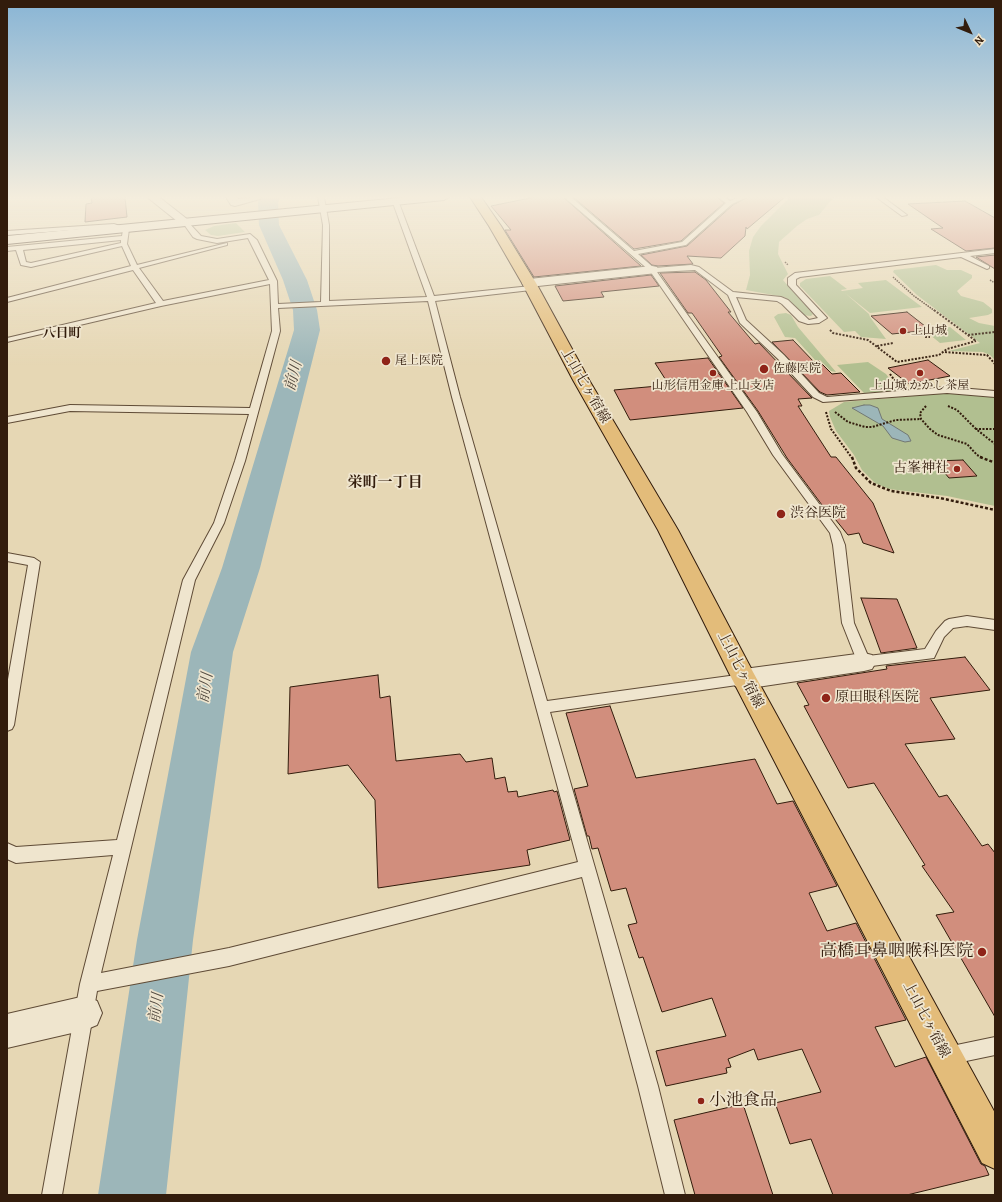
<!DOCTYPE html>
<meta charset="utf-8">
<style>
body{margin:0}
#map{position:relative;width:1002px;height:1202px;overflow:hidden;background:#e6d7b4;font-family:Alegreya,serif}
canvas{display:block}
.frame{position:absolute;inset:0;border:8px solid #321c0c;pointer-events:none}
.north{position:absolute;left:950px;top:12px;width:40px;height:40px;-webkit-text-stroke:3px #efe5ce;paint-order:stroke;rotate:133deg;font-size:11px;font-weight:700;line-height:16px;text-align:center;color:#321c0c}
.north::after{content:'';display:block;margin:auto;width:14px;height:18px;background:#321c0c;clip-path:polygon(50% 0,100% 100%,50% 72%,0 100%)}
</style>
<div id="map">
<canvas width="1002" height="1202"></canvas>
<div class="frame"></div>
<div class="north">N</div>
</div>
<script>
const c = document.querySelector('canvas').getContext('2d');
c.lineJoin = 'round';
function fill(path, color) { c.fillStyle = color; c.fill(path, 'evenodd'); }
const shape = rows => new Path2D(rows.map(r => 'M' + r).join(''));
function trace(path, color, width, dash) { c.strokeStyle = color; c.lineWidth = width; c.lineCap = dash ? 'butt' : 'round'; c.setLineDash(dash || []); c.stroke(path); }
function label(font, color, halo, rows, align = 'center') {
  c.font = font + ' Alegreya,"Noto Serif JP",serif'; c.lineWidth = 3.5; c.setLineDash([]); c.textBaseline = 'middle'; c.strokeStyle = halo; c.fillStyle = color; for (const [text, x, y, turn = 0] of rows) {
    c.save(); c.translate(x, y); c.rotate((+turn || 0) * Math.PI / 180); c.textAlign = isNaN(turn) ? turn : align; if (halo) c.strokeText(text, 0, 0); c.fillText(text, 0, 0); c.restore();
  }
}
const green = shape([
 [790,197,834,197,819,215,807,219,797,226,779,242,778,254,788,274,783,280,813,314,811,316,802,315,788,299,784,297,746,290,750,275,749,251,753,237,761,226],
 [236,223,245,232,218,236,211,235,205,230,214,226],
 [936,265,947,270,961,270,972,275,972,278,957,291,961,296,983,302,992,309,992,313,988,315,969,318,979,323,995,326,995,360,990,355,983,352,949,351,980,343,917,295,893,272,894,270],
 [830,276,847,289,841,290,842,291,863,288,858,283,886,280,922,307,870,313,845,293,869,314,870,317,886,339,861,337,855,331,844,332,800,286,800,283,806,279],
 [786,313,791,315,798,327,836,372,831,371,820,360,815,360,795,338,785,337,774,317,778,314],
 [950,327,966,340,940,343,924,330],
 [868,362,886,374,899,391,864,393,837,365],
 [946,393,995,396,995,506,947,496,889,489,875,483,862,470,854,455,836,431,830,417,829,411,844,402]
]);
const water = shape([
 [864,405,870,405,878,408,882,419,908,435,911,441,905,442,892,438,883,426,852,408,864,405]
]);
const river = shape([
 [260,197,280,197,278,203,279,225,307,280,317,310,320,330,260,568,233,652,193,940,166,1195,98,1195,137,940,191,652,222,568,294,330,293,310,283,280,259,225,258,203,260,197]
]);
const building = shape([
 [91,197,125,197,127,217,85,222,86,204,92,203,91,197],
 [535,197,563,197,641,266,534,277,505,230,511,230,491,206,535,197],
 [573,197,717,197,724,203,681,241,634,249,573,197],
 [748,197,785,197,747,229,746,227,745,236,721,258,687,256,693,264,658,266,652,265,641,255,687,246,733,205,748,197],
 [965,201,995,218,995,248,966,251,931,229,943,228,908,204,965,201],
 [995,255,995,269,976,257,995,255],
 [695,272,706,280,731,312,728,312,755,344,759,343,812,398,798,399,802,406,798,406,831,457,836,457,873,503,894,553,863,543,859,533,848,535,827,509,825,509,787,458,758,411,719,357,722,356,692,313,688,313,660,273,695,272],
 [651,275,659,286,601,292,604,297,563,301,555,286,651,275],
 [907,312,930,330,892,334,871,316,907,312],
 [793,340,814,362,819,361,832,374,841,373,860,392,827,395,820,392,772,342,793,340],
 [708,358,743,408,630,420,614,390,669,385,655,363,708,358],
 [928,360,950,376,909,384,888,368,928,360],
 [963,460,977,476,949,478,935,461,963,460],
 [861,598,897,599,917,648,881,653,861,598],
 [965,657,990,690,930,698,955,739,905,744,939,797,947,795,982,846,988,844,995,853,995,1017,936,915,954,912,922,866,925,865,874,783,848,788,804,706,809,705,797,683,887,669,886,666,965,657],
 [378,675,380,698,390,696,396,761,460,754,466,762,492,758,495,779,505,777,508,792,517,791,518,797,553,790,554,792,557,791,570,840,527,850,530,865,378,888,375,800,348,765,288,774,290,687,378,675],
 [610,706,636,778,755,759,777,804,793,801,837,886,809,893,827,931,856,923,906,1020,875,1027,895,1067,926,1057,981,1164,985,1166,989,1175,907,1195,833,1195,811,1139,790,1144,775,1103,821,1092,802,1049,758,1060,754,1049,728,1059,731,1067,726,1068,727,1073,666,1086,656,1051,726,1036,712,998,662,1012,643,957,639,958,628,925,637,923,626,888,611,891,598,848,592,849,589,836,587,836,574,789,588,786,566,713,610,706],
 [743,1104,773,1195,695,1195,674,1120,743,1104]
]);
const pathFar2 = shape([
 [785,262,788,265],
 [893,277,914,296,935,311],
 [990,280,995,283]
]);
const pathFar1 = shape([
 [934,310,976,341],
 [830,330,833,333,868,340,897,362,939,355,947,349,976,341],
 [968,335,995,332],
 [925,337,930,337],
 [877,346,893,343],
 [945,352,987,355,995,364],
 [890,374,895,381],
 [926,406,920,413,921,419,930,429,938,435,967,444,977,455,983,458],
 [948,406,957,410,976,429],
 [826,412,831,429,852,458],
 [835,412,848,422,865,427,872,427,896,420,921,419],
 [995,429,976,429,995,444]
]);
const path = shape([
 [852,457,856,468,871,483,891,491,940,498,995,510],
 [980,457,993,462]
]);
const service = shape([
 [318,197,324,197,329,225,329,301,427,297,393,203,396,201,399,203,434,296,531,286,535,288,531,290,435,301,460,397,547,701,744,674,749,675,751,679,749,683,744,684,550,712,658,1086,685,1195,665,1195,638,1086,582,877,229,966,97,991,62,1195,42,1195,80,984,113,855,16,863,7,859,7,843,16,847,117,840,183,580,214,523,235,461,249,414,70,411,7,423,7,417,70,405,250,408,272,331,270,284,161,306,7,342,7,338,156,303,133,270,7,302,7,298,131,266,122,246,31,267,21,265,16,250,7,251,7,247,122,236,123,230,112,227,7,235,7,231,114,224,129,229,127,244,137,265,227,243,227,245,139,268,163,301,269,280,248,238,217,243,197,239,193,237,183,223,184,222,188,222,201,236,217,239,250,234,257,240,277,281,278,304,321,302,323,225,318,197],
 [121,240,121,243,31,263,26,262,23,250,121,240],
 [428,301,452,397,578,862,229,948,101,973,195,580,224,523,245,461,280,331,278,308,428,301],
 [564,197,571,197,634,251,682,242,726,203,718,197,725,197,730,201,739,197,747,197,732,204,686,245,638,254,654,268,691,265,699,267,733,292,781,297,788,300,809,320,818,318,788,285,788,278,795,273,995,249,995,253,970,256,989,266,989,268,987,269,961,257,800,277,796,279,796,285,827,318,819,323,808,324,799,321,782,304,777,301,736,297,746,320,784,355,819,393,827,397,947,387,995,391,995,397,947,393,823,402,813,397,778,359,740,323,728,295,695,270,657,272,757,412,782,454,840,532,845,545,854,623,868,656,925,649,936,631,945,621,949,619,967,616,995,620,995,630,967,626,953,628,944,637,934,658,864,667,859,666,842,623,833,545,830,533,773,455,747,412,650,271,564,197],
 [876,197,883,197,907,215,902,216,876,197],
 [7,553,34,558,40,562,14,725,12,729,7,731,7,685,28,565,7,561,7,553],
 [995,1037,995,1055,947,1065,940,1063,938,1056,940,1049,947,1047,995,1037]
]);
const minor = shape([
 [226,197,237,197,238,199,261,197,260,199,235,206,231,205,226,197],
 [652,266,657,267,658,270,657,273,529,287,524,286,522,283,524,280,529,279,652,266],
 [864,653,872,655,876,662,872,669,864,671,744,689,735,686,732,679,735,672,744,669,864,653],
 [85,996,97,1001,102,1013,97,1025,85,1030,7,1048,7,1014,85,996]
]);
const tertiary = shape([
 [147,197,159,197,192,223,190,225,182,225,147,197]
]);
const secondary = shape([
 [409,197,449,197,444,200,7,244,7,236,409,197]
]);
const primary = shape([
 [470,197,481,197,501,226,536,283,589,380,678,530,753,672,995,1113,995,1169,982,1163,732,679,658,530,573,380,522,283,489,226,470,197]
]);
const markers = [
 [903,331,4,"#8f2418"],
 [386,361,5,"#8f2418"],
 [764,369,5,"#8f2418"],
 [713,373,4,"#8f2418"],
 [920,373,4,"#8f2418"],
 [957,469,4,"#8f2418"],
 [781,514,5,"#8f2418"],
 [826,698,5,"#8f2418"],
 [982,952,5,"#8f2418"],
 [701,1101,4,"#8f2418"]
];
const farPoinames = [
 ["上山城",911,331],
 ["尾上医院",395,361],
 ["佐藤医院",773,369],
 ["山形信用金庫 上山支店",713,386,"center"],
 ["上山城 かかし茶屋",920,386,"center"]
];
const farNeighbourhoodnames = [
 ["八日町",62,334]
];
const streetNames = [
 ["上山七ヶ宿線",585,386,60],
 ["上山七ヶ宿線",740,670,63],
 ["上山七ヶ宿線",926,1020,62]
];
const poiNames = [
 ["古峯神社",949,469,"right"],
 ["渋谷医院",790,514],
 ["原田眼科医院",835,698]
];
const waterNames = [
 ["前川",294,376,-75],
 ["前川",206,688,-81],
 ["前川",157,1008,-83]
];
const neighbourhoodNames = [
 ["栄町一丁目",385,483]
];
const nearPoinames = [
 ["高橋耳鼻咽喉科医院",973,952],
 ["小池食品",709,1101,"left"]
];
fill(green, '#b1bf90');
fill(water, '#9cb6b9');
trace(water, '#727874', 1);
fill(river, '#9cb6b9');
fill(building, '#d18e7d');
trace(building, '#321c0c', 1);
trace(service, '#5f4b36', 2);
trace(minor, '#5f4b36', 2);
trace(tertiary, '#5f4b36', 2);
trace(secondary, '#321c0c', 2);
trace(primary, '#321c0c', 2);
trace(pathFar2, '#321c0c', 1.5, [1.5, 1]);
trace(pathFar1, '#321c0c', 2, [2, 1.5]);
trace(path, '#321c0c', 2.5, [3, 2]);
fill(service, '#efe5ce');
fill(minor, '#efe5ce');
fill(tertiary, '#efe5ce');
fill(secondary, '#efe5ce');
fill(primary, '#e3bc7a');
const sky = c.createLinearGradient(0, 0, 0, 365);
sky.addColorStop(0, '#89b5d5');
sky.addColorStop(0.54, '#f4eddd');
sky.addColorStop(1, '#f4eddd00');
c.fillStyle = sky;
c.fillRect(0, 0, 1002, 365);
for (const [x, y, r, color] of markers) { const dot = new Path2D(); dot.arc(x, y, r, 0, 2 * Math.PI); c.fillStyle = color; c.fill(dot); trace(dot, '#efe5ce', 1.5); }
label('12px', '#321c0c', '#efe5ce', farPoinames, 'left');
label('bold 13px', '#321c0c', '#efe5ce', farNeighbourhoodnames);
label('14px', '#321c0c', '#efe5ce', streetNames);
label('14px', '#321c0c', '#efe5ce', poiNames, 'left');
label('italic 15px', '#524a40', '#efe5ce', waterNames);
label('bold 15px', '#321c0c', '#efe5ce', neighbourhoodNames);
label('17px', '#321c0c', '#efe5ce', nearPoinames, 'right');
</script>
